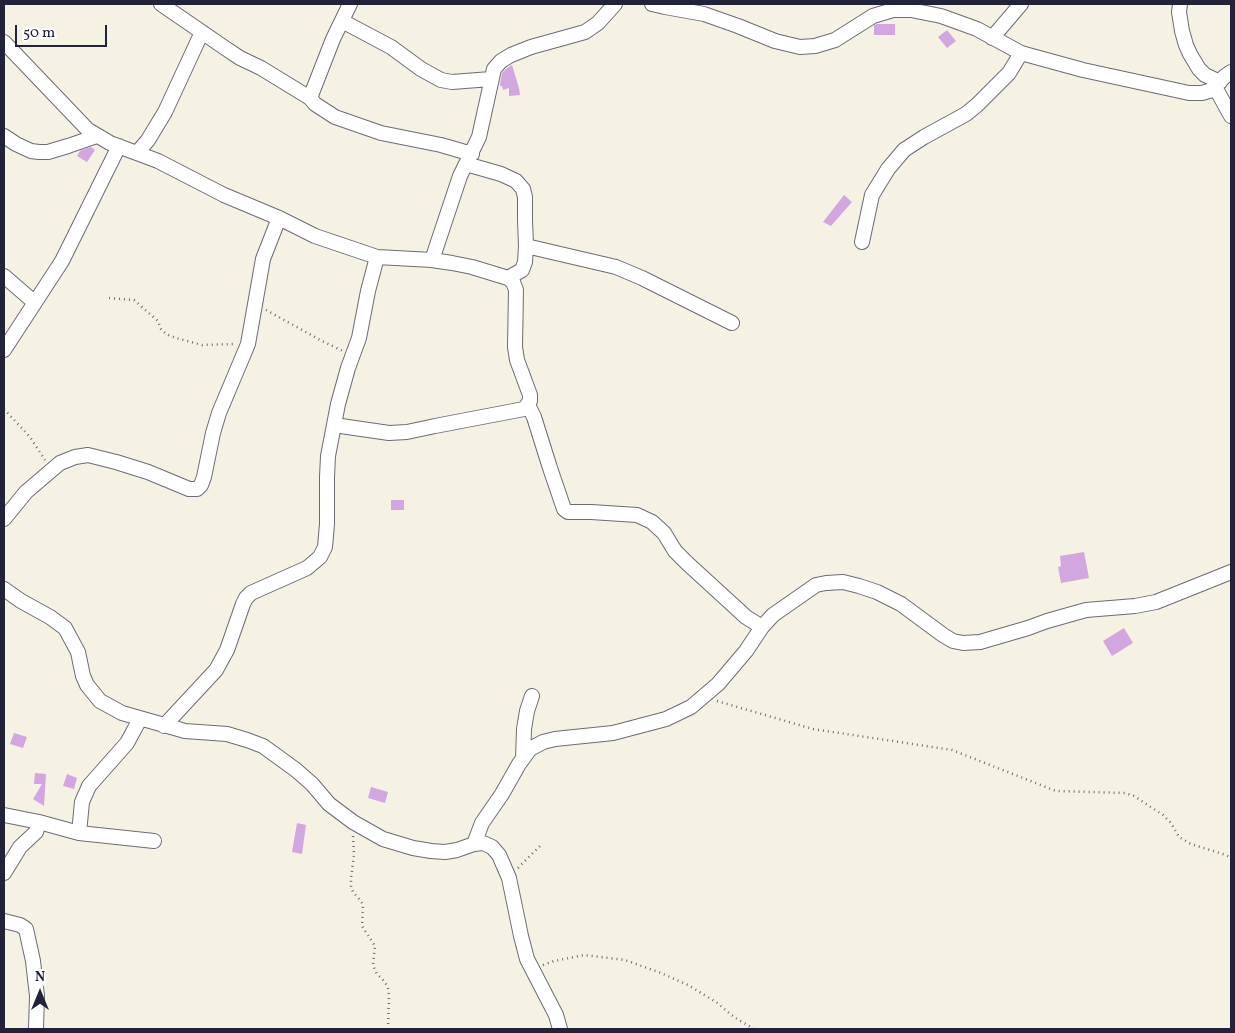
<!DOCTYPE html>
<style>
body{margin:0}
#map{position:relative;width:1235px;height:1033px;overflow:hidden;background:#f5f2e3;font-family:Vollkorn,serif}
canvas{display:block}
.frame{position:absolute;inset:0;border:5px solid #22223b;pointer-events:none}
.north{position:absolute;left:15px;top:968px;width:50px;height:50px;-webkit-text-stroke:4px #fff;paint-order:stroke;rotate:0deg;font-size:14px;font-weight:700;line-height:20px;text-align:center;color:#22223b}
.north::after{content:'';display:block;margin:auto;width:18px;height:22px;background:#22223b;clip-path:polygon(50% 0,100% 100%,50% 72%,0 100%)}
.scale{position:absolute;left:15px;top:25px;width:92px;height:22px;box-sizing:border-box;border:2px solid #22223b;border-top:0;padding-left:6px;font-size:15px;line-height:18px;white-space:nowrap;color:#22223b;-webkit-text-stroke:4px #fff;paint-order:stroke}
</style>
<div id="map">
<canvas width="1235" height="1033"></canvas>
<div class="frame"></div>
<div class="north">N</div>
<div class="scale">50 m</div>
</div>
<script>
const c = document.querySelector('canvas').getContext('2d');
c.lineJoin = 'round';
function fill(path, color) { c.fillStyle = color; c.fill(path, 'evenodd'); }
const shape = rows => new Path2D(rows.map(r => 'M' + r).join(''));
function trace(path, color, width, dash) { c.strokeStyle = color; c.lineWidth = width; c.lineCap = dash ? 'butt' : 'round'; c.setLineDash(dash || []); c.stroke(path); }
const building = shape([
 [876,24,895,24,895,35,874,35,874,25],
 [947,30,956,41,947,48,938,37],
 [512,65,519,88,520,95,509,96,509,88,503,90,502,86,500,86,500,84,502,73,507,68],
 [91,147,95,150,87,162,77,156,80,151],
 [844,195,852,202,831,226,823,222],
 [391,500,404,500,404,510,391,510],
 [1084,552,1089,578,1061,583,1058,567,1061,566,1060,556],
 [1124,628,1133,643,1112,656,1103,641],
 [14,733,27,737,23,748,10,744],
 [35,773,46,774,44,806,33,799,42,784,34,784],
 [67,774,77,778,74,789,63,786],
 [371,787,388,792,385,803,368,798],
 [297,823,306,825,302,854,292,852]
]);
const path = shape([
 [109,298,134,300,158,321,161,329,166,334,176,338,202,345,234,344],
 [266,310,322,341,343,351],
 [4,409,30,437,45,460],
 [717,701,813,729,952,750,1056,791,1125,793,1134,796,1163,815,1171,823,1179,837,1191,844,1226,855,1231,858],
 [353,836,354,855,351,878,351,887,353,892,361,901,363,905,362,926,375,946,373,965,375,970,377,974,385,982,388,988,389,996,388,1029],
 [518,868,542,844],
 [543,965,554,961,584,955,625,960,661,973,688,985,716,1002,734,1017,754,1029]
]);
const minor = shape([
 [161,4,225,48,240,58,261,68,310,98,315,104,335,117,381,133,441,145,472,154],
 [652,4,665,7,704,14,738,26,775,41,800,47,815,46,835,40,873,16,893,10,911,10,941,16,977,29,1021,53,1083,70,1189,93,1202,93,1212,90,1224,77,1231,72],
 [1180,4,1179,12,1182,31,1186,45,1190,54,1199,69,1205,75,1220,82],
 [342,21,391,47,421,69,441,80,452,82,491,79],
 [992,38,1021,4],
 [4,42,88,130,110,143,158,161,224,195,279,218,315,236,377,257,432,260,452,263,472,267,508,278,513,282,516,290,515,347,517,360,530,395,530,401,524,409,435,426,407,432,389,433,334,425],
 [1215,87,1231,116],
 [310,98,333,39,350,4],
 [4,136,16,144,31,151,39,152,48,152,68,146,97,136],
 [137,153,148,140,165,112,202,32],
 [466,164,501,174,516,181,523,189,525,197,525,220,526,246,525,262,522,270,508,278],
 [862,242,872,195,888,169,904,150,924,137,966,114,977,105,1009,73,1021,53],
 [526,246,616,267,642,278,732,323],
 [432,260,460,176,479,137,494,69,501,61,511,55,531,47,585,32,598,23,615,4],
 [4,276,34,302],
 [4,350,62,261,119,146],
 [528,405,534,417,550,468,564,509,568,512,591,512,637,515,652,522,664,533,675,551,687,563,746,617,762,627],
 [4,519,26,492,60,463,75,457,88,455,116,462,148,472,189,489,197,489,201,485,204,477,213,433,219,413,248,344,263,259,279,218],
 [4,589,21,601,50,617,65,628,78,652,83,676,87,685,100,701,122,713,185,731,227,734,247,740,263,746,296,770,312,784,329,804,353,822,383,839,413,848,431,851,445,852,457,850,474,844,483,843,492,847,499,855,509,878,521,936,527,959,556,1015,560,1029],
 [164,726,216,670,227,650,243,604,246,598,251,593,307,568,320,557,325,547,327,524,327,477,328,456,338,404,348,368,359,338,368,291,377,257],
 [523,759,524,729,527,711,532,696],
 [4,815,39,822,79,833,154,841],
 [79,833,82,802,89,786,127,743,140,719],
 [474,844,482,823,502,794,519,764,530,749,543,742,555,739,613,733,666,719,691,707,718,684,746,651,762,627,773,615,816,585,826,583,843,582,859,586,877,592,901,604,943,635,953,641,963,643,980,642,1028,628,1047,621,1086,610,1135,606,1156,602,1231,572],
 [4,873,20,847,36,832,39,822],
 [4,921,20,925,26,929,33,961,37,996,36,1029]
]);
fill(building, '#d2a6e1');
trace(minor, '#6c6b76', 16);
trace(path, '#6c6b76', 2.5, [1, 4]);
trace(minor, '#fff', 14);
</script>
